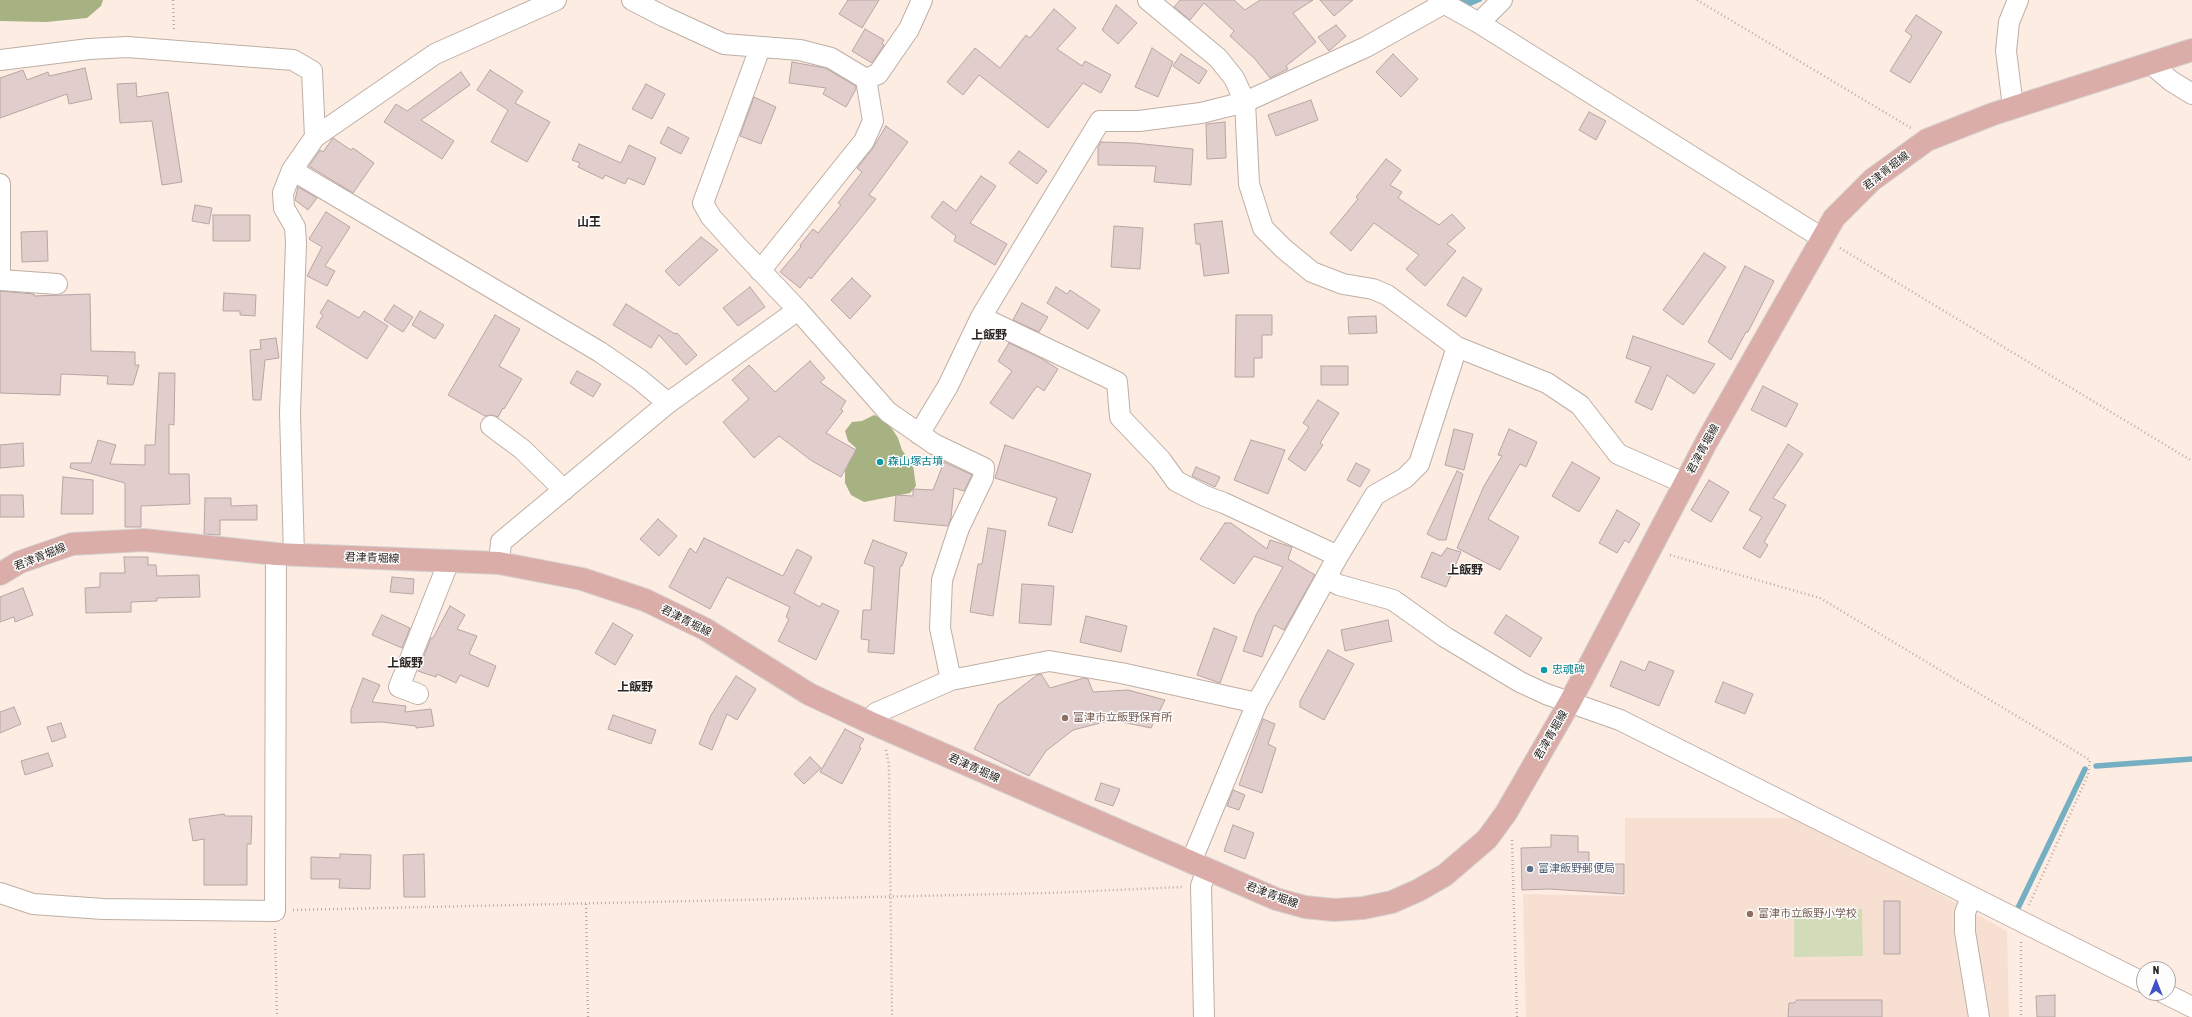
<!DOCTYPE html>
<meta charset="utf-8">
<style>
body{margin:0}
#map{position:relative;width:2192px;height:1017px;overflow:hidden;background:#fdece2;font-family:"Asap Condensed",sans-serif}
canvas{display:block}
.north{position:absolute;left:2136px;top:961px;width:40px;height:40px;box-sizing:border-box;background:#fdfdfd;border:1px solid #a9a7a5;border-radius:50%;rotate:0deg;font-size:11px;font-weight:700;line-height:16px;text-align:center;color:#2b2521}
.north::after{content:'';display:block;margin:auto;width:14px;height:18px;background:#4251c5;clip-path:polygon(50% 0,100% 100%,50% 72%,0 100%)}
</style>
<div id="map">
<canvas width="2192" height="1017"></canvas>
<div class="north">N</div>
</div>
<script>
const c = document.querySelector('canvas').getContext('2d');
c.lineJoin = 'round';
function fill(path, color) { c.fillStyle = color; c.fill(path, 'evenodd'); }
const shape = rows => new Path2D(rows.map(r => 'M' + r).join(''));
function trace(path, color, width, dash) { c.strokeStyle = color; c.lineWidth = width; c.lineCap = dash ? 'butt' : 'round'; c.setLineDash(dash || []); c.stroke(path); }
function label(font, color, halo, rows, align = 'center') {
  c.font = font + ' "Asap Condensed","Noto Sans JP",sans-serif'; c.lineWidth = 3; c.setLineDash([]); c.textBaseline = 'middle'; c.strokeStyle = halo; c.fillStyle = color; for (const [text, x, y, turn = 0] of rows) {
    c.save(); c.translate(x, y); c.rotate((+turn || 0) * Math.PI / 180); c.textAlign = isNaN(turn) ? turn : align; if (halo) c.strokeText(text, 0, 0); c.fillText(text, 0, 0); c.restore();
  }
}
const built = shape([
 [1625,818,1802,818,2007,931,2009,1017,1526,1017,1523,894,1625,896]
]);
const green = shape([
 [1862,909,1863,956,1794,957,1794,911]
]);
const forest = shape([
 [0,0,103,0,101,6,87,18,46,22,0,21],
 [874,415,887,421,898,438,902,450,913,465,916,486,910,493,864,502,851,495,845,483,845,471,856,448,848,441,845,431,852,422,862,421]
]);
const water = shape([
 [1453,0,1482,0,1482,1,1466,8]
]);
const stream = shape([
 [2096,766,2192,759],
 [2018,908,2085,769]
]);
const building = shape([
 [848,0,879,0,862,28,839,14,848,0],
 [1180,0,1234,0,1245,10,1260,0,1313,0,1293,13,1316,42,1286,66,1288,69,1270,78,1255,59,1230,36,1234,31,1204,3,1190,20,1174,7,1180,0],
 [1320,0,1353,0,1334,16,1320,0],
 [1116,5,1137,23,1118,44,1102,30,1116,5],
 [1054,9,1076,28,1057,49,1082,66,1085,61,1111,75,1101,93,1083,83,1048,128,979,75,963,95,947,82,975,48,1000,68,1026,35,1030,38,1054,9],
 [1916,15,1942,32,1910,83,1890,71,1912,36,1905,31,1916,15],
 [1336,25,1346,36,1329,51,1318,37,1336,25],
 [865,29,884,40,882,43,884,45,872,63,852,51,865,29],
 [1152,48,1173,62,1158,97,1135,87,1152,48],
 [1181,54,1207,71,1199,84,1173,66,1181,54],
 [1393,54,1418,79,1401,97,1376,72,1393,54],
 [792,62,825,68,856,86,856,89,846,107,823,94,826,88,789,83,792,62],
 [85,68,92,99,69,104,67,94,0,118,0,78,23,70,27,80,48,72,49,76,85,68],
 [490,70,523,91,515,103,550,122,527,162,491,142,508,110,477,90,490,70],
 [461,72,470,85,421,120,454,141,442,159,384,122,396,104,407,111,461,72],
 [136,83,137,97,168,92,182,182,162,185,152,121,120,123,117,84,136,83],
 [646,84,665,94,652,119,632,109,646,84],
 [754,97,776,107,761,144,740,136,754,97],
 [1311,100,1318,120,1276,136,1268,115,1311,100],
 [1589,112,1606,121,1596,140,1579,130,1589,112],
 [1225,122,1226,158,1207,159,1206,124,1225,122],
 [886,126,908,142,869,195,876,199,811,279,809,277,800,288,780,272,801,247,800,245,813,229,818,233,841,205,838,203,862,172,857,168,873,148,886,126],
 [668,127,689,138,681,154,660,143,668,127],
 [333,138,351,150,353,148,374,163,353,193,309,166,320,150,323,152,333,138],
 [1101,142,1134,143,1193,149,1191,185,1154,182,1156,166,1098,165,1098,147,1101,142],
 [579,144,621,163,629,145,656,158,644,185,628,178,625,184,605,175,603,179,578,167,580,163,572,160,579,144],
 [1019,151,1047,171,1037,184,1009,163,1019,151],
 [1386,159,1401,170,1390,185,1402,192,1398,198,1439,225,1452,214,1465,228,1447,244,1456,251,1425,286,1406,269,1419,255,1374,223,1351,251,1330,233,1358,199,1356,197,1386,159],
 [981,176,996,186,970,223,1007,244,995,265,954,241,956,236,931,217,943,201,956,211,981,176],
 [298,187,317,198,308,210,295,200,298,187],
 [195,205,212,208,209,224,192,221,195,205],
 [326,212,350,227,325,266,335,271,327,286,307,276,322,247,309,239,326,212],
 [213,215,250,215,250,241,213,241,213,215],
 [1222,221,1229,273,1204,276,1200,244,1196,244,1194,224,1222,221],
 [1114,226,1143,228,1140,269,1111,267,1114,226],
 [47,231,48,261,22,262,21,232,47,231],
 [701,237,718,250,679,286,665,271,701,237],
 [1704,253,1726,267,1683,325,1663,310,1704,253],
 [1745,266,1774,281,1748,332,1746,332,1731,360,1708,342,1745,266],
 [1463,277,1482,289,1466,317,1447,305,1463,277],
 [852,278,871,296,850,319,831,300,852,278],
 [750,287,765,307,738,326,723,308,750,287],
 [1056,287,1067,294,1070,290,1100,310,1088,329,1047,303,1056,287],
 [0,291,34,294,34,296,90,294,91,351,135,352,135,365,139,365,133,385,107,384,108,376,61,374,60,395,0,393,0,291],
 [224,293,256,295,255,316,240,315,240,311,223,311,224,293],
 [328,300,359,318,364,311,388,326,367,359,316,327,323,315,320,313,328,300],
 [1022,303,1048,317,1039,332,1013,320,1022,303],
 [626,304,675,334,677,333,697,355,686,365,659,335,651,348,613,325,626,304],
 [394,305,413,317,403,332,384,320,394,305],
 [420,311,444,325,435,339,412,325,420,311],
 [495,315,520,329,499,366,522,379,504,409,503,408,498,417,492,415,485,416,448,395,495,315],
 [1236,315,1272,315,1272,335,1262,335,1262,358,1254,358,1254,377,1235,377,1236,315],
 [1376,316,1377,333,1349,334,1348,317,1376,316],
 [1633,336,1715,364,1694,394,1667,375,1652,410,1635,402,1651,367,1626,358,1633,336],
 [276,338,279,358,265,360,261,400,253,400,250,350,261,349,260,340,276,338],
 [1009,343,1039,357,1058,369,1044,391,1037,386,1013,419,990,403,1012,371,998,361,1009,343],
 [810,361,825,378,820,382,846,401,841,409,843,411,826,433,856,450,841,477,812,461,779,436,754,458,723,422,749,399,732,380,749,365,775,392,810,361],
 [1321,366,1348,366,1348,385,1321,385,1321,366],
 [577,371,601,384,593,397,570,383,577,371],
 [159,373,175,373,174,425,169,424,169,474,189,474,190,504,141,506,141,527,125,527,125,483,70,468,71,463,91,463,98,440,116,445,110,464,145,465,145,445,155,445,159,373],
 [1763,386,1798,404,1786,427,1751,410,1763,386],
 [1318,400,1339,413,1320,443,1323,445,1305,471,1288,459,1309,427,1303,423,1318,400],
 [1454,429,1473,434,1464,470,1445,465,1454,429],
 [1509,429,1537,442,1526,467,1520,464,1488,519,1519,537,1500,570,1457,548,1484,486,1502,456,1498,455,1509,429],
 [1251,440,1285,450,1268,494,1234,480,1251,440],
 [23,443,24,466,0,468,0,445,23,443],
 [1788,444,1803,454,1773,498,1786,505,1764,542,1768,545,1760,558,1743,548,1762,517,1749,510,1788,444],
 [1005,445,1091,474,1072,533,1048,525,1057,498,995,478,1005,445],
 [944,462,972,475,964,491,954,488,951,518,948,526,894,521,896,495,913,496,913,489,933,490,944,462],
 [1572,462,1600,478,1579,512,1552,496,1572,462],
 [1356,463,1370,470,1360,487,1347,480,1356,463],
 [1196,467,1220,477,1215,487,1192,476,1196,467],
 [1457,471,1463,474,1446,540,1439,540,1427,534,1457,471],
 [63,477,93,480,93,514,61,514,63,477],
 [1709,480,1729,492,1711,522,1691,510,1709,480],
 [0,495,23,495,24,517,0,517,0,495],
 [205,498,231,498,231,506,257,505,257,520,220,520,220,535,204,534,205,498],
 [1617,510,1640,524,1629,543,1625,540,1617,553,1599,543,1617,510],
 [658,519,677,536,659,556,640,539,658,519],
 [1225,523,1231,523,1267,549,1270,540,1292,547,1288,559,1315,575,1284,630,1274,625,1262,657,1243,651,1256,615,1283,567,1254,556,1234,584,1200,559,1225,523],
 [988,528,1006,531,993,616,970,612,978,564,982,564,988,528],
 [704,538,783,576,797,549,812,557,794,593,820,607,822,603,839,611,816,660,778,641,789,619,786,617,790,607,727,577,710,609,669,587,690,548,696,553,704,538],
 [873,540,907,553,902,566,900,566,894,654,868,652,869,640,861,639,863,610,871,610,874,567,864,563,873,540],
 [1447,548,1461,552,1446,587,1421,577,1432,552,1441,556,1447,548],
 [124,557,148,557,148,565,156,565,157,576,199,575,200,597,157,598,157,601,131,602,131,612,86,613,85,588,100,587,100,573,125,573,124,557],
 [392,577,414,579,413,594,390,592,392,577],
 [1022,584,1054,586,1051,625,1019,623,1022,584],
 [23,588,33,615,15,622,14,617,0,622,0,597,23,588],
 [450,606,465,615,457,629,477,636,469,654,496,666,488,687,460,675,456,683,437,674,436,677,418,671,431,638,433,638,450,606],
 [382,615,410,628,402,648,372,635,382,615],
 [1506,615,1542,638,1530,657,1494,633,1506,615],
 [1086,616,1127,626,1121,652,1080,642,1086,616],
 [1388,620,1392,641,1345,651,1341,630,1388,620],
 [613,623,633,635,615,665,595,653,613,623],
 [1214,628,1237,637,1220,683,1197,675,1214,628],
 [1328,650,1354,664,1324,720,1300,707,1300,701,1328,650],
 [1621,661,1645,671,1649,661,1674,671,1659,706,1610,686,1621,661],
 [1041,674,1050,688,1084,678,1088,679,1093,692,1128,690,1165,700,1151,728,1112,720,1073,730,1046,751,1029,776,974,749,998,705,1037,675,1041,674],
 [736,676,756,689,737,720,727,714,712,750,699,744,711,715,736,676],
 [363,678,380,685,372,702,406,706,405,712,431,709,434,726,416,728,416,726,382,722,351,723,351,710,363,678],
 [1723,682,1753,694,1745,714,1715,702,1723,682],
 [14,707,21,724,0,733,0,712,14,707],
 [613,715,656,730,651,744,608,729,613,715],
 [1263,719,1275,724,1268,744,1276,748,1262,793,1239,785,1263,719],
 [61,723,66,737,52,742,47,727,61,723],
 [845,729,864,739,859,747,861,748,842,784,820,772,845,729],
 [48,753,53,766,25,775,21,761,48,753],
 [810,757,821,768,804,784,794,774,810,757],
 [1101,783,1120,789,1113,806,1095,800,1101,783],
 [1233,790,1245,795,1239,810,1227,806,1233,790],
 [224,814,225,816,252,816,251,844,247,844,247,885,204,885,204,839,193,841,189,819,224,814],
 [1233,825,1254,833,1245,859,1224,851,1233,825],
 [1551,835,1578,836,1578,852,1589,852,1589,864,1624,864,1624,894,1550,889,1522,890,1521,848,1551,847,1551,835],
 [340,854,371,855,370,889,339,888,340,879,311,879,311,857,340,858,340,854],
 [424,854,425,897,404,897,403,855,424,854],
 [1884,901,1900,901,1900,954,1884,954,1884,901],
 [2055,995,2055,1017,2037,1017,2036,996,2055,995],
 [1797,1000,1882,1000,1882,1017,1788,1017,1789,1003,1794,1003,1797,1000]
]);
const path = shape([
 [173,0,174,31],
 [1697,0,1911,128],
 [1840,248,2192,461],
 [1670,555,1820,598,2090,760,2088,775,2029,905],
 [886,750,889,765,892,1017],
 [1512,840,1517,1017],
 [586,904,588,1017],
 [293,910,1049,893,1182,887],
 [275,929,277,1017],
 [2021,942,2021,1017]
]);
const minor = shape([
 [632,0,665,17,724,44,800,50,831,58,866,79,878,74,909,29,922,0],
 [1148,0,1218,58,1234,78,1245,102,1249,184,1263,228,1284,249,1312,272,1343,284,1373,289,1387,295,1457,347,1547,383,1580,405,1618,454,1684,483],
 [1438,0,1479,23,1822,238],
 [1479,23,1502,0],
 [760,48,703,203,711,217,739,248,798,310,888,412,934,444,984,468,983,478,959,528,942,580,940,628,951,680],
 [0,60,89,49,127,47,293,60,312,71,315,137],
 [2150,63,2171,81,2192,94],
 [2013,107,2006,51,2009,22,2018,0],
 [292,170,600,352,639,379,668,403],
 [0,184,0,280],
 [760,271,864,141,873,121,866,79],
 [1,280,57,284],
 [981,317,1117,382,1120,417,1161,460,1176,481,1205,496,1224,503,1338,556],
 [491,426,522,449,564,490],
 [919,434,948,386,981,317,1100,121,1139,121,1201,113,1245,102,1366,47,1443,4],
 [294,555,290,413,296,243,295,227,284,208,283,193,292,170,315,137,435,54,556,0],
 [499,563,501,542,668,403,798,310],
 [1326,578,1339,585,1393,600,1445,637,1520,682,1546,694,1620,720,2144,983],
 [418,694,399,687,449,561],
 [869,722,876,713,951,680,1049,661,1121,673,1257,703],
 [1191,862,1257,703,1338,556,1375,495,1405,478,1419,464,1457,347],
 [0,893,33,904,103,909,275,911,276,554],
 [1971,897,1965,913,1965,932,1979,1017],
 [2164,993,2192,1007],
 [1204,1017,1201,886,1207,869]
]);
const major = shape([
 [0,574,20,562,72,544,144,540,276,554,499,563,582,579,645,600,705,629,809,694,869,722,1276,899,1305,907,1334,910,1363,908,1392,902,1419,890,1445,875,1487,839,1506,813,1570,702,1707,441,1834,218,1872,180,1927,140,1993,114,2192,50]
]);
const markers = [
 [880,462,4,"#0f9aa8"],
 [1544,670,4,"#0f9aa8"],
 [1065,718,4,"#8d6e63"],
 [1530,869,4,"#5c6f8a"],
 [1750,914,4,"#8d6e63"]
];
const streetNames = [
 ["君津青堀線",1886,171,-38],
 ["君津青堀線",1703,449,-61],
 ["君津青堀線",40,557,-22],
 ["君津青堀線",372,558,2],
 ["君津青堀線",686,621,27],
 ["君津青堀線",1551,735,-60],
 ["君津青堀線",974,768,24],
 ["君津青堀線",1272,895,20]
];
const cultureNames = [
 ["森山塚古墳",888,462],
 ["忠魂碑",1552,670]
];
const educationNames = [
 ["富津市立飯野保育所",1073,718],
 ["富津市立飯野小学校",1758,914]
];
const serviceNames = [
 ["富津飯野郵便局",1538,869]
];
const neighbourhoodNames = [
 ["山王",589,222],
 ["上飯野",989,335],
 ["上飯野",1465,570],
 ["上飯野",405,663],
 ["上飯野",635,687]
];
fill(built, '#f7e0d1');
fill(green, '#d3dcb8');
fill(forest, '#a7b283');
fill(water, '#75b0c2');
trace(stream, '#75b0c2', 5.5);
fill(building, '#e1cecc');
trace(building, '#b7a5a3', 1);
trace(minor, '#beafa5', 22);
trace(major, '#d5d3d3', 24);
trace(path, '#b9aca4', 2.5, [1, 3]);
trace(minor, '#fff', 20);
trace(major, '#dbada8', 22);
for (const [x, y, r, color] of markers) { const dot = new Path2D(); dot.arc(x, y, r, 0, 2 * Math.PI); c.fillStyle = color; c.fill(dot); trace(dot, '#fdfdfd', 1.5); }
label('11px', '#2b2521', '#fdfdfd', streetNames);
label('11px', '#0d838f', '#fdfdfd', cultureNames, 'left');
label('11px', '#785e54', '#fdfdfd', educationNames, 'left');
label('11px', '#4e5e75', '#fdfdfd', serviceNames, 'left');
label('bold 12px', '#2b2521', '#fdfdfd', neighbourhoodNames);
</script>
